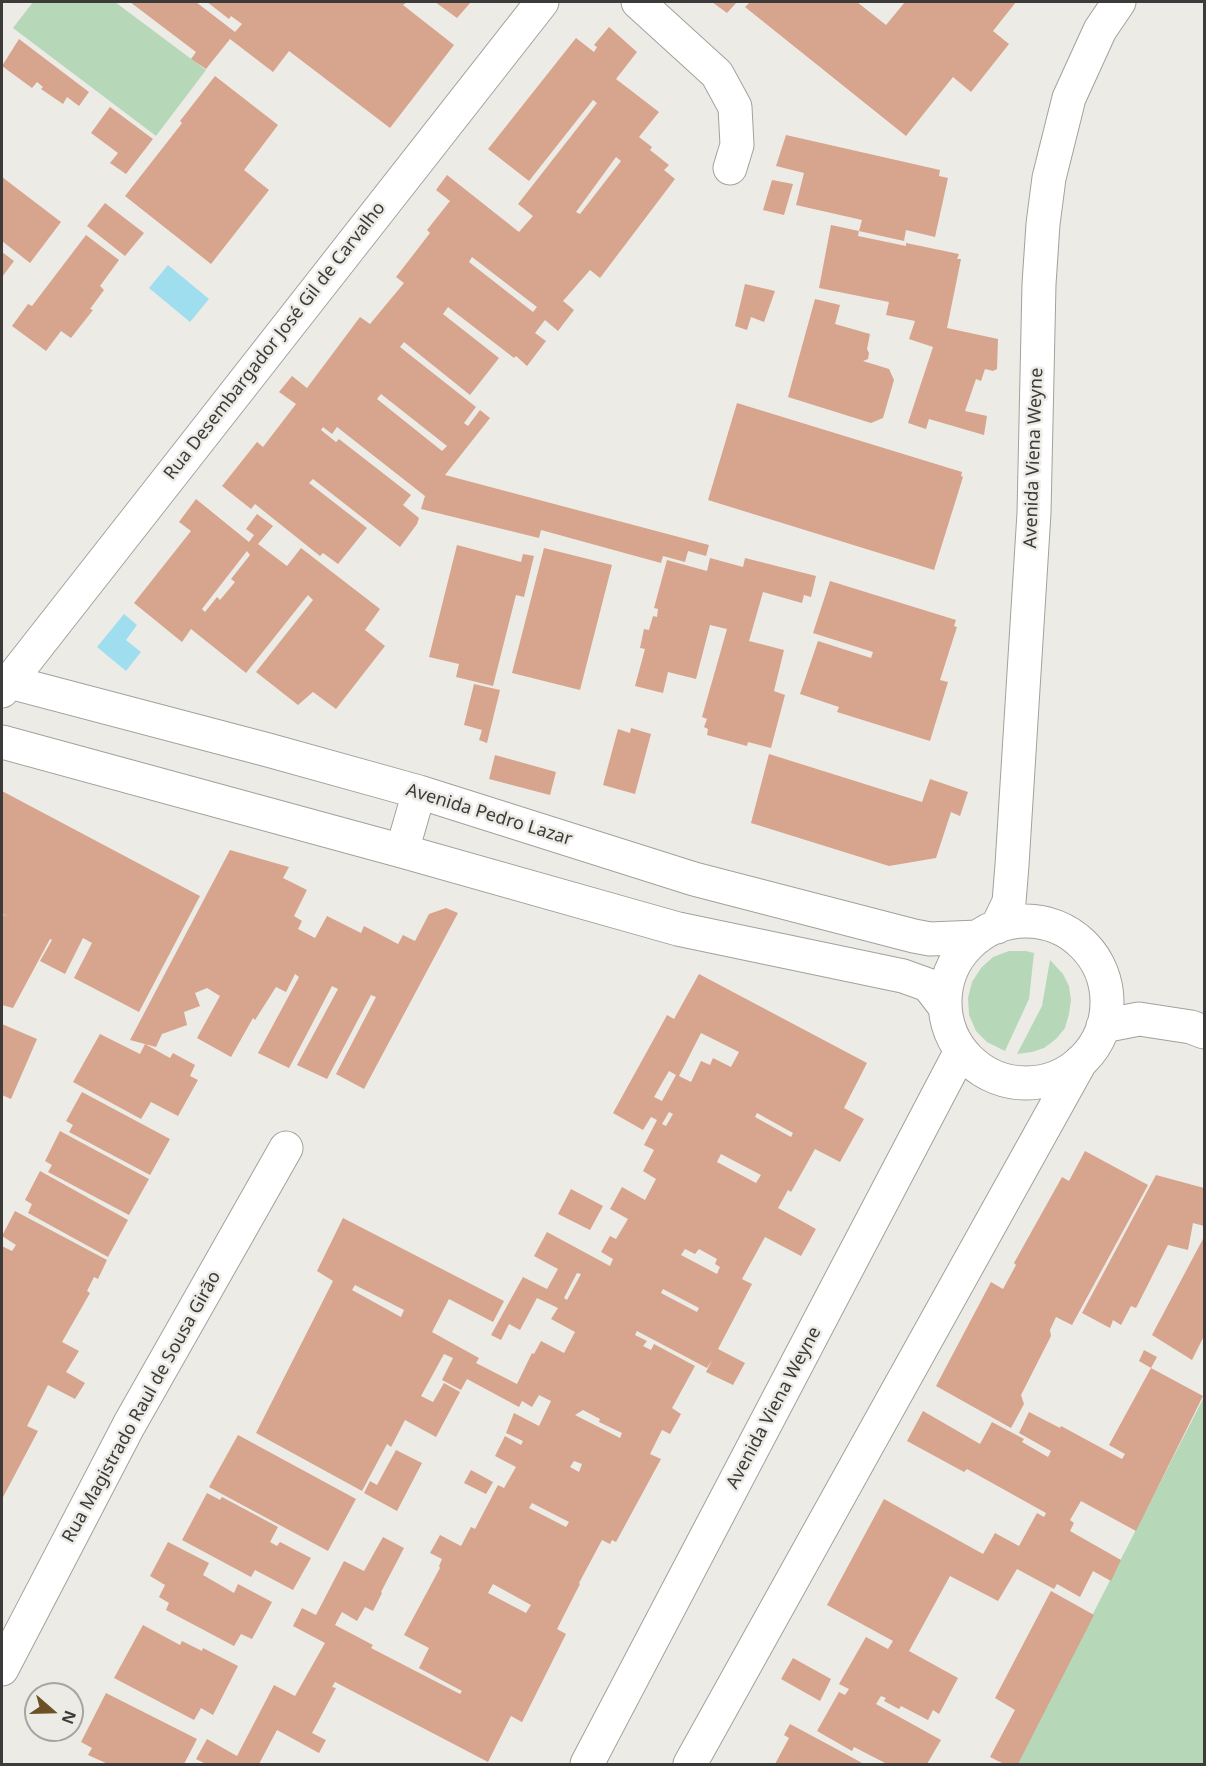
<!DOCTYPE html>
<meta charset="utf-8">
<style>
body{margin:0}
#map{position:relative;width:1206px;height:1766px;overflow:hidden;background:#edebe5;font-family:"Noto Sans",sans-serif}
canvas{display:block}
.frame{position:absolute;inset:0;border:3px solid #3c3b39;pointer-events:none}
.north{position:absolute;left:24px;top:1682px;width:60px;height:60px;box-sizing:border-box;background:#edebe5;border:2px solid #a6a5a0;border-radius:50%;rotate:110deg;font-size:16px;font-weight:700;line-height:24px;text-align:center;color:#3c3b39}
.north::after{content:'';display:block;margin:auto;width:21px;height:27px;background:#6b5123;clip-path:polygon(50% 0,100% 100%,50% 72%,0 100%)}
</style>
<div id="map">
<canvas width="1206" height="1766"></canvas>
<div class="frame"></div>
<div class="north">N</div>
</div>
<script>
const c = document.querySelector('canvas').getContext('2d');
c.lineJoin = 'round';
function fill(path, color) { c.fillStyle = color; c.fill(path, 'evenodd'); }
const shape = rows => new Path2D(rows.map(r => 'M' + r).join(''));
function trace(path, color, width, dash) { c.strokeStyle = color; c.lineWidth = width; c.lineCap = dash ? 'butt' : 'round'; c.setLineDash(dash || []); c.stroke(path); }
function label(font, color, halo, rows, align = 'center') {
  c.font = font + ' "Noto Sans",sans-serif'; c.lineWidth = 5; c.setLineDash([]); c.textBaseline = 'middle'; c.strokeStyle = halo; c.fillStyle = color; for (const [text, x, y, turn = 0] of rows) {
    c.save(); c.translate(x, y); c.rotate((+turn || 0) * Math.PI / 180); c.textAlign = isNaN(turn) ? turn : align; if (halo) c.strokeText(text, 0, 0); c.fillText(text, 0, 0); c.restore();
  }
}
const green = shape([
 [33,2,115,2,206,70,156,136,13,28],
 [1009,951,1026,951,1034,953,1029,999,1005,1051,987,1042,976,1031,969,1015,968,998,972,982,981,968,993,957],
 [1050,960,1063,974,1069,986,1071,1000,1069,1014,1065,1028,1056,1039,1044,1048,1032,1052,1017,1054,1042,1006],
 [1204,1397,1204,1764,1016,1764]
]);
const water = shape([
 [168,265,209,299,190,322,149,288],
 [124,614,137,625,126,640,141,652,126,671,97,647]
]);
const building = shape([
 [130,2,196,2,235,32,242,24,231,16,229,19,207,2,407,2,403,5,454,45,390,128,289,51,273,72,230,39,206,69,191,59,196,52],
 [435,2,471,2,457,18],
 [712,2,737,2,727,13],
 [750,2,857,2,886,25,905,2,1016,2,993,31,1009,44,971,92,953,77,906,136,745,7],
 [609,27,637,52,616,79,659,112,639,137,652,147,650,150,669,165,664,170,675,179,600,278,590,270,563,301,574,310,558,331,545,320,535,333,546,341,527,366,516,356,514,358,448,307,443,314,499,358,470,395,404,342,400,347,476,407,464,423,468,426,480,410,490,418,445,475,709,545,706,556,688,551,685,562,663,556,661,563,541,530,539,538,421,509,425,496,337,427,332,434,323,427,321,430,336,442,339,439,411,495,403,505,419,518,417,524,400,547,313,479,309,483,367,528,338,564,323,553,320,556,255,504,251,509,222,486,257,442,263,447,296,404,279,392,292,376,307,388,360,317,370,324,404,283,396,277,430,233,427,230,450,201,436,190,447,175,519,232,533,216,518,204,597,103,593,100,529,181,488,149,576,38,594,52,597,47,594,45],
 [616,157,621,161,580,214,576,212],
 [472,257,537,307,533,312,469,262],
 [381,394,447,446,442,451,377,399],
 [19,39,89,92,79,106,67,97,63,104,41,89,43,87,37,82,32,88,2,66],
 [215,76,278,125,244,170,269,190,211,264,125,196,179,127,182,123,180,121],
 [110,107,153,139,126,174,110,163,118,153,91,133],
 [786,135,940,170,939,176,948,178,935,237,906,230,904,241,859,231,862,220,796,205,804,173,776,166],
 [2,177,61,222,30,263,2,241],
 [772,180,793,184,784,215,763,210],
 [105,203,144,233,125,256,87,226],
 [831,225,859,231,858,236,906,246,906,243,959,254,957,259,961,259,947,328,998,339,997,369,993,371,985,369,981,381,976,379,965,411,987,416,984,435,929,419,926,429,908,423,933,347,909,339,915,321,886,315,889,302,819,288],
 [86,235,119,260,100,286,104,290,90,309,93,310,71,338,61,331,46,351,12,326,28,304,32,306],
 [2,252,14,261,2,277],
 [745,284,775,291,764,322,751,317,747,330,735,326],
 [815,299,840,305,835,324,870,334,867,349,869,353,868,359,863,361,889,369,894,380,883,418,871,423,788,397],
 [737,403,962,472,961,476,963,477,934,570,708,500],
 [196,499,249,542,254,535,246,529,257,514,273,526,258,544,287,566,301,548,380,609,365,630,385,646,336,709,313,692,298,705,256,672,313,600,308,595,246,673,191,629,182,642,134,603,191,531,179,522],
 [247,551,250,555,231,579,235,582,220,600,217,597,205,612,202,609],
 [457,545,521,562,523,554,534,556,524,597,516,595,493,686,456,677,459,664,429,657],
 [544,548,612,565,580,690,512,673],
 [710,558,743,567,745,558,816,576,811,597,804,595,802,603,763,592,749,641,784,650,774,691,785,695,771,748,748,742,747,746,707,735,708,729,704,727,707,719,702,717,727,629,710,625,696,679,668,672,663,693,635,686,645,649,640,648,644,629,649,630,653,616,657,617,658,609,654,608,667,560,707,571],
 [830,581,956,620,954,626,957,627,940,680,948,682,930,741,837,712,839,707,800,694,818,641,871,658,873,652,813,633],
 [474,684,500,690,487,743,479,740,482,730,464,725],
 [631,728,651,734,635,794,603,785,618,729,630,733],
 [769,754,922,802,930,779,968,792,960,816,951,812,936,858,889,866,751,823],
 [495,755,556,772,550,795,489,779],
 [2,791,200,896,139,1012,74,978,92,943,83,938,65,974,40,961,52,940,50,939,13,1008,2,1005,2,914,7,917,2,913],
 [230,850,289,867,283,878,307,890,294,916,302,921,298,929,315,938,327,916,361,933,364,926,398,944,403,935,415,941,429,914,446,908,458,913,364,1089,336,1074,376,997,371,995,327,1079,297,1065,338,989,332,986,289,1068,258,1053,299,977,295,974,286,992,276,987,255,1020,253,1018,231,1057,197,1038,220,996,207,988,195,993,200,1006,184,1012,187,1025,162,1034,156,1047,130,1040],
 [699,974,867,1063,844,1108,864,1119,840,1162,815,1149,791,1192,788,1190,778,1208,816,1229,801,1256,765,1237,742,1279,752,1284,718,1349,745,1363,733,1385,706,1372,712,1360,707,1368,637,1331,635,1335,647,1341,643,1346,651,1350,654,1344,695,1366,672,1408,681,1414,670,1434,662,1430,650,1454,661,1459,616,1542,612,1540,610,1544,602,1540,579,1583,580,1584,557,1629,566,1634,522,1722,511,1716,488,1762,335,1682,332,1687,336,1688,312,1733,326,1740,319,1753,277,1730,259,1764,206,1764,196,1759,207,1739,237,1756,274,1685,295,1696,325,1643,293,1626,302,1608,316,1615,344,1561,364,1571,383,1537,404,1548,381,1592,382,1593,373,1611,365,1607,357,1621,342,1612,335,1625,373,1645,371,1648,460,1694,462,1691,419,1668,429,1648,404,1635,440,1568,439,1566,442,1559,430,1553,440,1535,461,1546,471,1527,475,1529,498,1485,504,1488,516,1467,495,1456,505,1436,521,1445,523,1441,506,1433,514,1413,539,1426,551,1401,539,1395,532,1407,522,1401,519,1407,467,1379,461,1390,442,1380,453,1358,444,1354,421,1396,433,1402,444,1383,460,1392,436,1437,405,1420,391,1447,387,1444,386,1446,362,1491,256,1433,333,1281,317,1271,343,1218,504,1301,493,1322,449,1299,432,1332,479,1358,476,1363,517,1384,532,1353,534,1354,541,1341,564,1353,575,1332,551,1319,558,1308,537,1298,520,1330,509,1324,501,1340,491,1335,523,1277,547,1289,558,1269,534,1256,547,1232,610,1266,613,1259,601,1252,610,1236,616,1239,628,1219,610,1209,622,1187,645,1200,656,1179,643,1171,654,1150,644,1145,657,1120,651,1117,643,1130,613,1113,666,1017,667,1015,674,1019],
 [701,1033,739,1052,731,1067,713,1058,710,1065,701,1061,691,1082,679,1076],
 [669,1071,676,1075,662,1101,654,1097],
 [669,1112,673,1114,666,1126,662,1124],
 [757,1113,793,1133,791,1137,755,1117],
 [721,1154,761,1175,756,1183,717,1162],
 [685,1249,695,1254,699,1249,717,1259,715,1264,720,1267,717,1274,681,1255],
 [577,1273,581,1274,567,1300,564,1298],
 [355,1285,404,1310,401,1317,352,1290],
 [663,1289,699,1308,697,1312,661,1293],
 [583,1410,600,1419,599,1422,622,1433,620,1438,575,1415],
 [574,1461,582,1464,579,1472,570,1467],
 [532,1503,569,1522,566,1527,529,1508],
 [493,1584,531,1605,526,1613,488,1593],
 [2,1024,37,1039,11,1099,2,1095],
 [100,1034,140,1054,145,1044,170,1058,173,1053,195,1065,190,1076,198,1080,178,1116,151,1102,141,1119,73,1082],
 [82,1092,170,1139,150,1175,69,1132,73,1125,66,1121],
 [60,1131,149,1179,129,1215,48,1172,52,1165,45,1161],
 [1085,1151,1148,1185,1072,1325,1056,1317,1050,1330,1051,1336,1021,1395,1024,1404,1011,1428,936,1386,991,1282,1003,1289,1016,1265,1014,1263,1062,1177,1069,1181],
 [40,1171,128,1220,108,1257,28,1213,32,1204,25,1200],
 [1156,1175,1204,1188,1204,1226,1193,1223,1188,1250,1168,1245,1136,1308,1131,1306,1121,1325,1113,1320,1110,1328,1082,1313],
 [571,1189,603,1206,590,1230,558,1214],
 [15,1211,107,1260,98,1279,94,1277,87,1291,90,1293,62,1342,79,1351,66,1372,85,1383,75,1399,48,1385,27,1426,38,1431,2,1499,2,1246,12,1251,16,1245,2,1236],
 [1204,1237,1204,1336,1192,1360,1152,1335],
 [1144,1350,1157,1357,1151,1368,1203,1396,1136,1531,1081,1501,1070,1520,1074,1523,1070,1531,1121,1560,1111,1581,1093,1571,1080,1597,1057,1584,1054,1589,1017,1569,998,1601,950,1576,909,1651,958,1678,939,1714,933,1710,928,1720,901,1706,899,1709,884,1701,886,1698,881,1696,876,1704,941,1740,927,1764,887,1764,854,1747,852,1751,817,1731,839,1692,845,1695,849,1689,839,1684,866,1637,888,1649,893,1641,827,1605,884,1499,983,1554,995,1533,1019,1546,1037,1513,1044,1517,1046,1513,967,1469,964,1472,907,1441,923,1411,980,1444,992,1422,1024,1439,1022,1442,1048,1457,1051,1451,1019,1433,1029,1412,1060,1428,1061,1426,1122,1459,1125,1454,1109,1445,1151,1368,1139,1361],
 [238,1435,356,1499,328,1551,209,1487],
 [396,1450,422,1463,397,1511,364,1493,370,1481,377,1485],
 [471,1470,493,1482,486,1494,464,1483],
 [207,1493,220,1500,222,1497,278,1527,270,1542,277,1546,280,1542,311,1558,293,1590,255,1570,251,1577,182,1540],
 [168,1542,209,1563,203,1575,234,1593,238,1584,272,1602,252,1639,241,1634,234,1646,166,1610,169,1603,159,1597,165,1585,150,1576],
 [1051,1591,1094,1615,1018,1764,1004,1764,990,1757,1015,1710,995,1698],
 [143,1625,180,1645,182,1641,202,1651,203,1648,238,1666,213,1715,201,1708,194,1720,114,1678],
 [793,1658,831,1679,820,1701,781,1679],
 [106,1693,197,1739,184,1764,108,1764,88,1755,92,1748,81,1742],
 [790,1724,831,1746,864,1764,775,1764,789,1738,784,1735]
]);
const street = shape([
 [638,2,717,74,735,107,737,145,730,168],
 [2,691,542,2],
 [2,1669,129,1425,286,1148]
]);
const secondary = shape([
 [2,680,268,750,419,792,694,879,914,936,930,939,978,937],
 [2,742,402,851,678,929,903,976,928,985,945,1007],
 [402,851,419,792],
 '945 1002a81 81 0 1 1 162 0a81 81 0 1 1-162 0Z',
 [997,927,1009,902,1012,865,1034,513,1039,284,1043,224,1049,178,1069,98,1100,30,1119,2],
 [1103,1026,1139,1019,1191,1027,1204,1032],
 [587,1764,961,1051],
 [690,1764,1081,1061]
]);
const streetNames = [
 ["Rua Desembargador José Gil de Carvalho",275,341,-52],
 ["Avenida Viena Weyne",1034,458,-88],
 ["Avenida Pedro Lazar",489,815,17],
 ["Rua Magistrado Raul de Sousa Girão",142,1407,-61],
 ["Avenida Viena Weyne",774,1408,-62]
];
fill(green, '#b6d8b9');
fill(water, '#9edeef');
fill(building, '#d7a48d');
trace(street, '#a3a19c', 35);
trace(secondary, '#a3a19c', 35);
trace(street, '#fff', 33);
trace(secondary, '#fff', 33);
label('18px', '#3c3b39', '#edebe5', streetNames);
</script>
